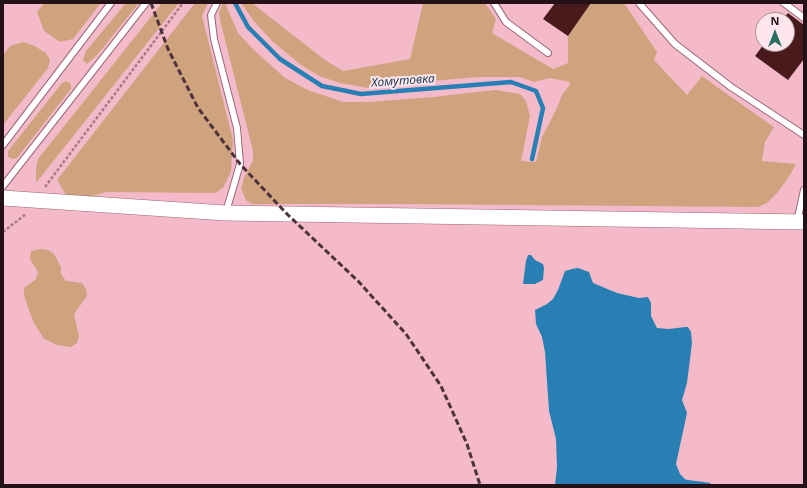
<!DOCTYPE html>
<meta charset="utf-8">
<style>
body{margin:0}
#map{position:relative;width:807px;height:488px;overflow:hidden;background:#f4baca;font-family:"Noto Sans",sans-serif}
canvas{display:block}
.frame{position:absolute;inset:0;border:4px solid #241017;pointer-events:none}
.north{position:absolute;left:755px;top:12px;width:40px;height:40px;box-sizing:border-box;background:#fee6ec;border:1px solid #a79097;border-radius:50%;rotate:0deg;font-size:11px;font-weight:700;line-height:16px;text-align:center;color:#241017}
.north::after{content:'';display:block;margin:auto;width:14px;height:18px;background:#276d61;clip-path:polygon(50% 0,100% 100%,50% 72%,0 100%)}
</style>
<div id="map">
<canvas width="807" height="488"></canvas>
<div class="frame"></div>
<div class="north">N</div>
</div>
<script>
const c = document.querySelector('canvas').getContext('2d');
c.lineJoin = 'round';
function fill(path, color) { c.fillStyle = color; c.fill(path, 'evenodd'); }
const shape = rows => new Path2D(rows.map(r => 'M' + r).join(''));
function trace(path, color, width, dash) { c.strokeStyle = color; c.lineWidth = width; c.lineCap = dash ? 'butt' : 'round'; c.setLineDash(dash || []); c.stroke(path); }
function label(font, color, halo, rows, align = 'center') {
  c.font = font + ' "Noto Sans",sans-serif'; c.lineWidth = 4; c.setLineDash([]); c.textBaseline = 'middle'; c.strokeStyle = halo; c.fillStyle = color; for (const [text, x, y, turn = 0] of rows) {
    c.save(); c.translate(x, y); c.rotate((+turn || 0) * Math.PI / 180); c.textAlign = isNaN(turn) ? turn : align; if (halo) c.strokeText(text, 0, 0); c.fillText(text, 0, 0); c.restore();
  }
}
const green = shape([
 [44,3,101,3,73,39,60,42,44,31,37,12],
 [126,3,139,3,98,54,87,64,83,60,86,51],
 [162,3,179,3,36,183,36,169,38,159],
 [195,3,208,3,202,16,233,140,231,172,223,188,215,193,106,192,86,198,66,195,57,180],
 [223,3,225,3,238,33,254,50,285,78,308,90,343,102,369,102,433,97,495,90,520,94,526,101,530,116,521,161,536,162,542,137,556,110,562,95,569,86,570,82,550,78,534,82,520,77,479,77,406,83,368,88,340,83,319,76,301,65,272,41,253,20,241,3,252,3,325,60,343,71,410,59,423,3,485,3,496,19,492,33,553,69,568,63,568,36,591,3,624,3,657,52,654,60,687,95,702,76,727,94,774,127,765,142,762,161,796,164,790,175,778,192,767,203,758,207,401,204,252,204,246,200,241,189,244,178,253,160,253,151,220,20,219,12],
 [23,42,33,45,46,53,50,60,48,68,3,125,3,55,10,46],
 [67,81,71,84,71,89,17,158,13,159,8,157,8,151,62,83],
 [40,249,48,250,54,254,61,267,61,274,66,281,82,283,86,289,87,296,74,314,79,336,77,343,71,347,57,345,44,339,34,323,29,310,24,295,24,288,36,279,38,272,30,259,31,251]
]);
const water = shape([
 [528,255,531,255,535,260,543,264,544,268,543,280,535,284,523,284,526,261],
 [578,268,589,272,593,283,617,293,639,298,648,297,651,303,651,316,657,328,669,329,685,327,688,327,691,332,692,343,687,383,682,400,687,413,676,464,680,474,686,480,686,482,684,485,555,485,557,467,556,439,549,411,545,352,542,337,536,324,535,310,547,304,553,299,558,290,565,271,572,269]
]);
const stream = shape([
 [235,3,248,27,280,59,322,86,361,94,511,82,536,91,543,108,532,159],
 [686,482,709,485]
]);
const building = shape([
 [555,3,591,3,568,36,543,19],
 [788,13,804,25,804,59,788,80,755,56,764,44,787,44,787,20,782,20]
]);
const path = shape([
 [45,187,183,3],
 [3,232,26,214]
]);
const service = shape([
 [217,3,211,15,214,39,237,128,240,164,226,212],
 [494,3,506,22,548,53],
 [639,3,675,44,731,87,804,135],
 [784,3,804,18],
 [3,145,111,3],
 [3,186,146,3],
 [797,222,804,190]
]);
const tertiary = shape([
 [3,198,225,213,804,222]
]);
const rail = shape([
 [151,3,168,49,198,108,240,164,287,214,358,281,406,334,441,386,467,444,480,485]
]);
const waterNames = [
 ["Хомутовка",403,81,-4]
];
fill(green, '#d0a37f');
fill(water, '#277fb3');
trace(stream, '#277fb3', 4.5);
fill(building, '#481a1c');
trace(service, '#9b6676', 8);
trace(tertiary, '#9b6676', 16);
trace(path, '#a67b87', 2.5, [3, 2]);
trace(service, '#fff', 6);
trace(tertiary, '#fff', 15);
trace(rail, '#4d323b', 3, [6, 3]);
label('italic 12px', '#1e4159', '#fee6ec', waterNames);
</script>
